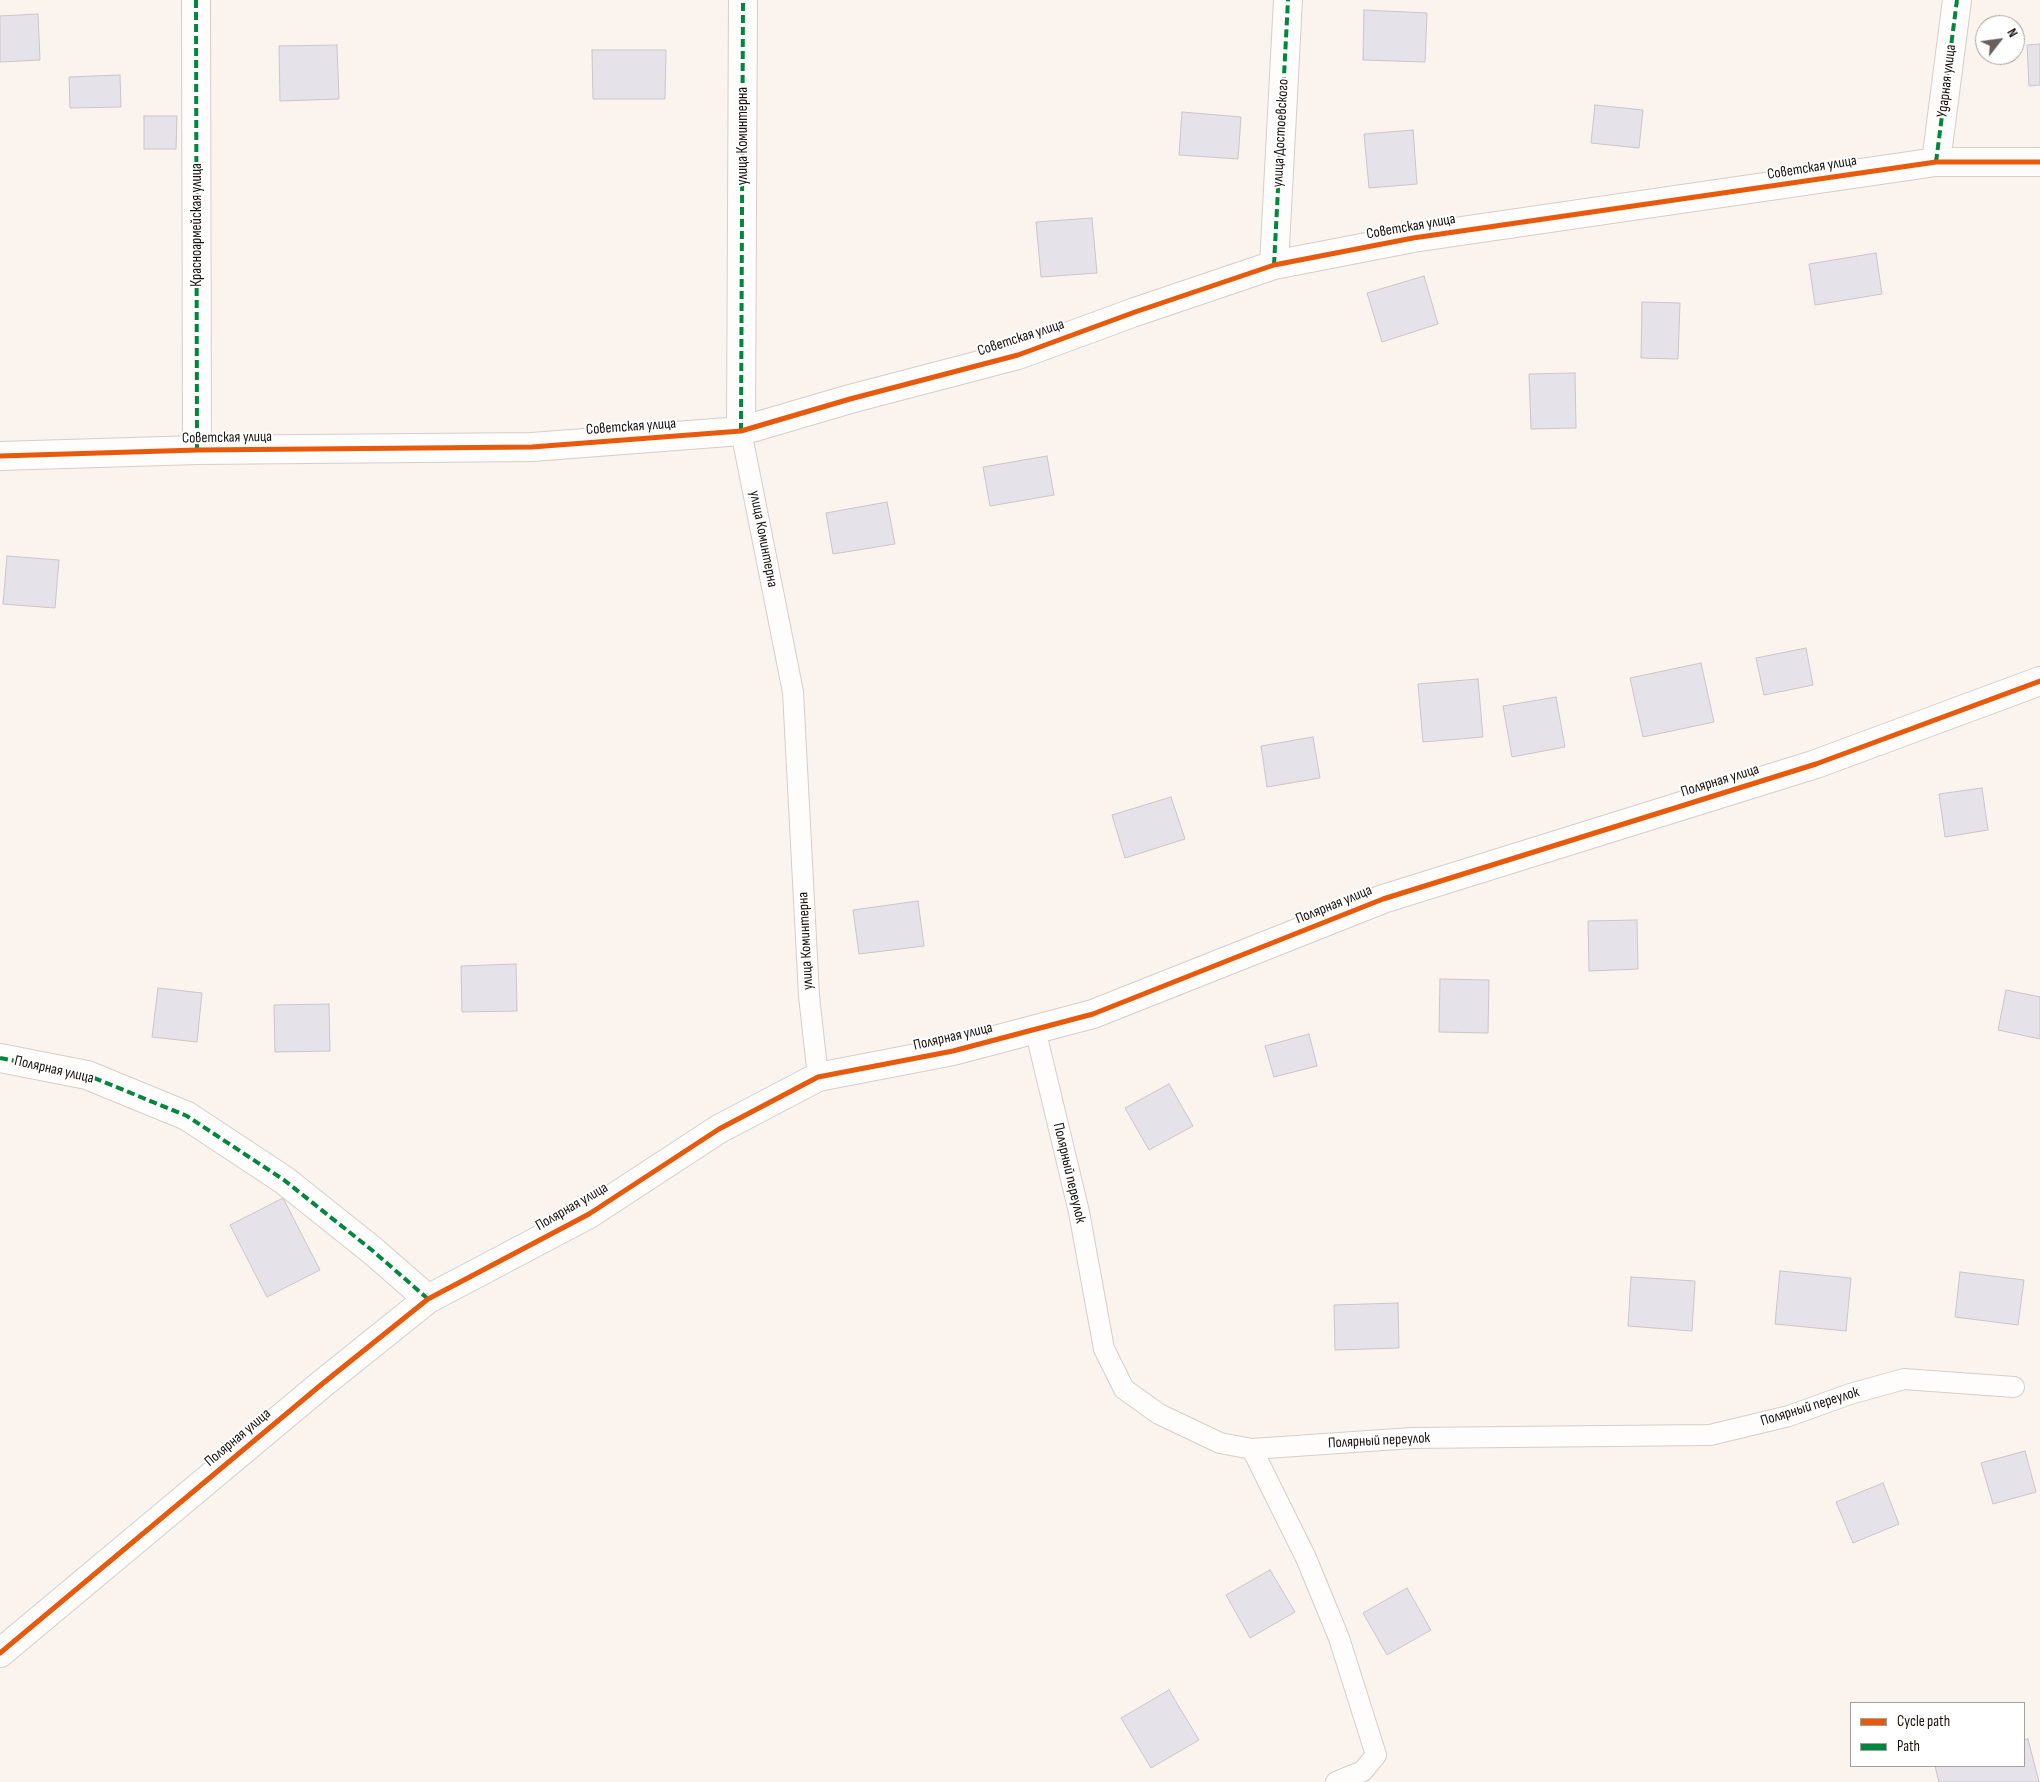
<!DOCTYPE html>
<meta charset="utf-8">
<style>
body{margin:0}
#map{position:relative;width:2040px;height:1782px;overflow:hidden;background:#faf3ee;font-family:"Sofia Sans Condensed",sans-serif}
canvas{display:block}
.legend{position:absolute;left:1850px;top:1702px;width:175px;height:65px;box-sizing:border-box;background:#fff;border:1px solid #a3a09e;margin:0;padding:6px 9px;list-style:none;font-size:15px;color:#18110d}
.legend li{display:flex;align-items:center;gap:10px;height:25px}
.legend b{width:25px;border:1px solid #a3a09e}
.north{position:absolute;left:1975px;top:15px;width:50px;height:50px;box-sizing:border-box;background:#fff;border:1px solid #a3a09e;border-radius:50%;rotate:60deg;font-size:14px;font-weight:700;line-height:20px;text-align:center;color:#18110d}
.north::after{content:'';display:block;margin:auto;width:18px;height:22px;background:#67605c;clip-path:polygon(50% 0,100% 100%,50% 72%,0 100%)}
</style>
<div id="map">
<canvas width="2040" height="1782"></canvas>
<ul class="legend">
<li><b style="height:6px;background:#e8590c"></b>Cycle path</li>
<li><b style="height:6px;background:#00873e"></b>Path</li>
</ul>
<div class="north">N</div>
</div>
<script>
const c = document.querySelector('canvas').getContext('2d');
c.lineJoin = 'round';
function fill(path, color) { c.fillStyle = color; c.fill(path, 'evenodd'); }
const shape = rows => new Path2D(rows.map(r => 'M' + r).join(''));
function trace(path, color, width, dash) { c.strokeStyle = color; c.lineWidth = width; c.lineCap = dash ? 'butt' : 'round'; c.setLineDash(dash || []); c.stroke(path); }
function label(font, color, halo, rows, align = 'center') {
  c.font = font + ' "Sofia Sans Condensed",sans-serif'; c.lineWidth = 4; c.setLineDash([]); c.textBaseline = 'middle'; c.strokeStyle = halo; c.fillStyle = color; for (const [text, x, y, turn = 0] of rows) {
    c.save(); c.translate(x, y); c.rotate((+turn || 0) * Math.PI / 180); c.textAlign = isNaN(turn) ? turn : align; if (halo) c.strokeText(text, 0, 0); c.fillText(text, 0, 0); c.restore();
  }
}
const building = shape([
 [1364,10,1427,13,1425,62,1363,60,1364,10],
 [38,14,40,60,0,62,0,16,38,14],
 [2040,44,2040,85,2029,86,2027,45,2040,44],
 [337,45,339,99,280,101,279,46,337,45],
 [592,50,666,50,665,99,593,99,592,50],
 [120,75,121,107,70,108,69,77,120,75],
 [1595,105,1643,110,1639,148,1591,143,1595,105],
 [1182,112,1241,117,1238,159,1179,155,1182,112],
 [144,116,177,116,176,149,144,149,144,116],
 [1413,130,1417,184,1369,188,1364,134,1413,130],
 [1092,218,1097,273,1041,277,1036,222,1092,218],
 [1876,253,1882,294,1815,305,1809,264,1876,253],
 [1424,276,1438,324,1382,342,1367,293,1424,276],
 [1642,302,1680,303,1678,359,1641,358,1642,302],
 [1575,373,1576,428,1531,429,1529,374,1575,373],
 [1047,456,1054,495,990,506,983,467,1047,456],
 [887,502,895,544,833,554,826,513,887,502],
 [7,556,59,560,55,608,3,604,7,556],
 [1806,648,1813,685,1764,695,1756,658,1806,648],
 [1701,663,1714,722,1643,737,1630,678,1701,663],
 [1478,679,1483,737,1423,742,1418,684,1478,679],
 [1556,697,1565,747,1512,757,1503,706,1556,697],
 [1313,737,1320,778,1267,787,1261,746,1313,737],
 [1982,788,1988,830,1945,837,1939,794,1982,788],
 [1171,797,1185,839,1125,858,1112,815,1171,797],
 [918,901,924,946,859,954,853,910,918,901],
 [1637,920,1638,969,1589,971,1588,921,1637,920],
 [516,964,517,1011,462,1012,461,966,516,964],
 [1440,979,1489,980,1488,1033,1439,1032,1440,979],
 [158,988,202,993,197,1042,152,1037,158,988],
 [2006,990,2040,997,2040,1039,1998,1030,2006,990],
 [329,1004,330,1051,275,1052,274,1005,329,1004],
 [1309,1034,1317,1066,1274,1077,1265,1046,1309,1034],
 [1169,1084,1193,1126,1149,1150,1125,1108,1169,1084],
 [283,1198,320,1270,267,1297,230,1225,283,1198],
 [1780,1271,1851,1278,1846,1331,1775,1324,1780,1271],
 [1960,1272,2024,1280,2018,1325,1955,1317,1960,1272],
 [1631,1277,1695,1281,1692,1331,1628,1326,1631,1277],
 [1398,1303,1399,1348,1335,1350,1334,1305,1398,1303],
 [2025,1451,2036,1492,1993,1504,1981,1463,2025,1451],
 [1883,1483,1899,1524,1853,1543,1836,1502,1883,1483],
 [1270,1570,1295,1612,1250,1638,1226,1595,1270,1570],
 [1407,1588,1431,1630,1387,1655,1363,1613,1407,1588],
 [1169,1690,1199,1740,1151,1768,1121,1718,1169,1690],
 [2028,1739,2039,1782,1939,1782,1935,1766,2024,1766,2024,1740,2028,1739]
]);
const service = shape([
 [741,431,793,692,809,996,818,1077],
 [1035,1029,1079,1212,1104,1349,1124,1389,1159,1414,1220,1443,1252,1449,1412,1438,1710,1435,1789,1416,1850,1394,1904,1379,2014,1387],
 [1252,1449,1306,1558,1339,1638,1376,1755,1363,1771,1336,1782]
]);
const minor = shape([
 [196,0,197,450],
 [1936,162,1957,0],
 [1274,265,1288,0],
 [741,431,743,0],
 [0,456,197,450,532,447,741,431,850,399,1018,355,1135,312,1274,265,1413,238,1936,162,2040,162],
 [0,1058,87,1075,187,1116,284,1180,373,1251,428,1299],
 [0,1653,322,1384,428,1299,589,1214,719,1129,818,1077,953,1051,1093,1014,1383,899,1816,764,2040,681]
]);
const quiet = shape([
 [196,0,197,450],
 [1936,162,1957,0],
 [1274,265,1288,0],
 [741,431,743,0],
 [0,1058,87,1075,187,1116,284,1180,373,1251,428,1299]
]);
const cycleway = shape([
 [0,456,197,450,532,447,741,431,850,399,1018,355,1135,312,1274,265,1413,238,1936,162,2040,162],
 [0,1653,322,1384,428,1299,589,1214,719,1129,818,1077,953,1051,1093,1014,1383,899,1816,764,2040,681]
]);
const streetNames = [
 ["Ударная улица",1947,81,-83],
 ["улица Достоевского",1281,133,-87],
 ["улица Коминтерна",743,136,-90],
 ["Советская улица",1812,168,-9],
 ["Красноармейская улица",197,225,-90],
 ["Советская улица",1411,227,-10],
 ["Советская улица",1021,338,-18],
 ["Советская улица",631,427,-4],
 ["Советская улица",227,438,-1],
 ["улица Коминтерна",763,539,79],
 ["Полярная улица",1720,781,-17],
 ["Полярная улица",1334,905,-22],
 ["улица Коминтерна",806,941,-93],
 ["Полярная улица",953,1037,-13],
 ["Полярная улица",54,1070,13],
 ["Полярный переулок",1069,1173,77],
 ["Полярная улица",572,1207,-30],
 ["Полярный переулок",1810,1407,-17],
 ["Полярная улица",238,1438,-40],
 ["Полярный переулок",1379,1441,-3]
];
fill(building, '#e6e2e9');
trace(building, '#cac5c7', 1);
trace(service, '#d5cec9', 22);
trace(minor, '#d5cec9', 30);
trace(service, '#fefdfc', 20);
trace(minor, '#fefdfc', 28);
trace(quiet, '#00873e', 4, [8, 4]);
trace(cycleway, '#e8590c', 5);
label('15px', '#18110d', '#fff', streetNames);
</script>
